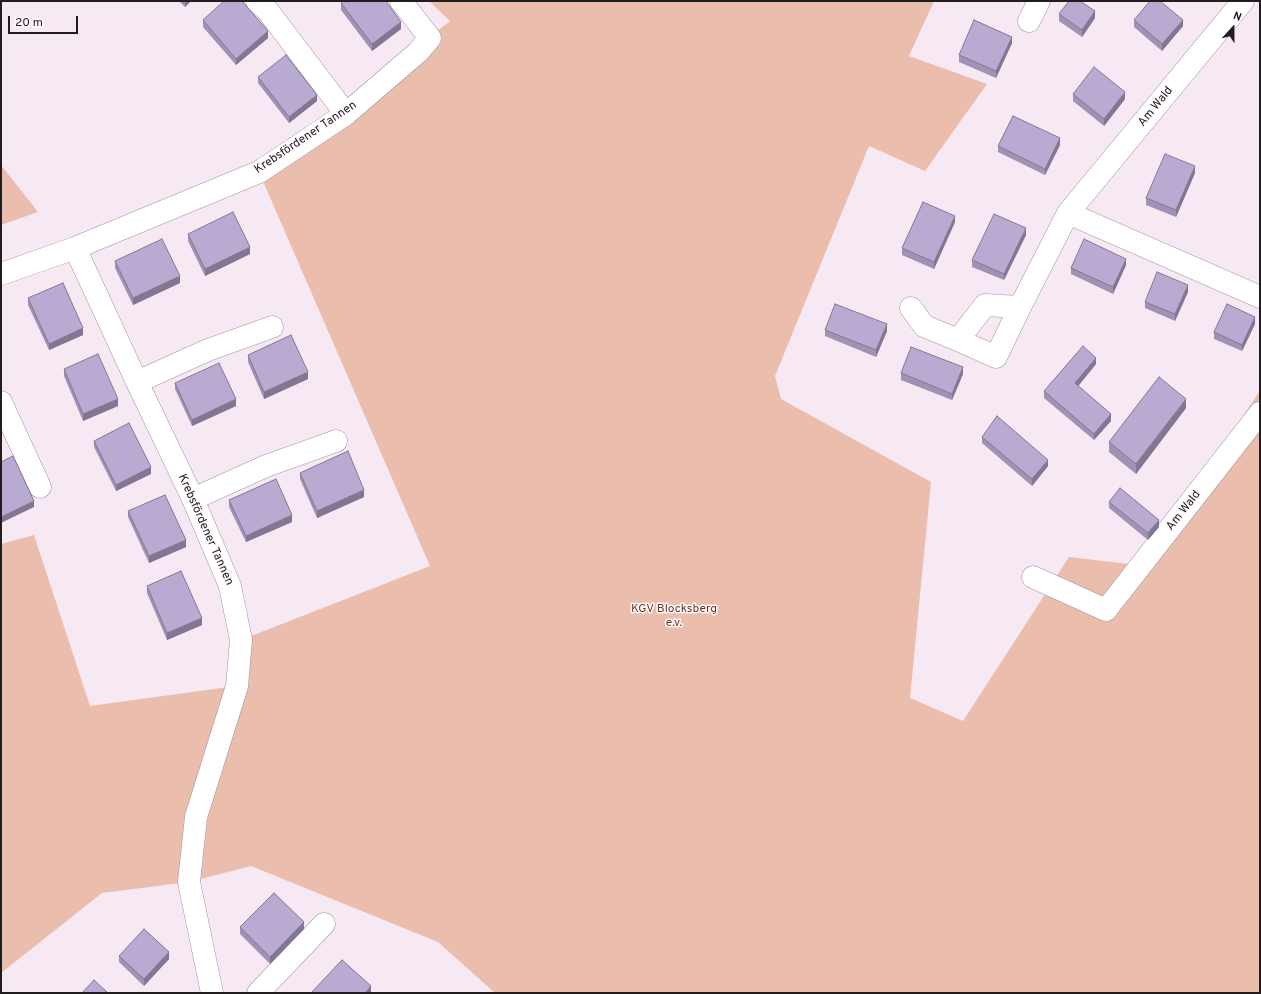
<!DOCTYPE html>
<meta charset="utf-8">
<style>
body{margin:0}
#map{position:relative;width:1261px;height:994px;overflow:hidden;background:#f7e9f3;font-family:Overpass,sans-serif}
canvas{display:block}
.frame{position:absolute;inset:0;border:2px solid #211c20;pointer-events:none}
.north{position:absolute;left:1213px;top:8px;width:40px;height:40px;-webkit-text-stroke:3px #fff9fd;paint-order:stroke;rotate:21deg;font-size:11px;font-weight:700;line-height:16px;text-align:center;color:#211c20}
.north::after{content:'';display:block;margin:auto;width:14px;height:18px;background:#211c20;clip-path:polygon(50% 0,100% 100%,50% 72%,0 100%)}
.scale{position:absolute;left:8px;top:16px;width:70px;height:18px;box-sizing:border-box;border:2px solid #211c20;border-top:0;padding-left:5px;font-size:12px;line-height:14px;white-space:nowrap;color:#211c20;-webkit-text-stroke:3px #fff9fd;paint-order:stroke}
</style>
<div id="map">
<canvas width="1261" height="994"></canvas>
<div class="frame"></div>
<div class="north">N</div>
<div class="scale">20 m</div>
</div>
<script>
const c = document.querySelector('canvas').getContext('2d');
c.lineJoin = 'round';
function fill(path, color) { c.fillStyle = color; c.fill(path, 'evenodd'); }
const shape = rows => new Path2D(rows.map(r => 'M' + r).join(''));
function trace(path, color, width, dash) { c.strokeStyle = color; c.lineWidth = width; c.lineCap = dash ? 'butt' : 'round'; c.setLineDash(dash || []); c.stroke(path); }
function label(font, color, halo, rows, align = 'center') {
  c.font = font + ' Overpass,sans-serif'; c.lineWidth = 3; c.setLineDash([]); c.textBaseline = 'middle'; c.strokeStyle = halo; c.fillStyle = color; for (const [text, x, y, turn = 0] of rows) {
    c.save(); c.translate(x, y); c.rotate((+turn || 0) * Math.PI / 180); c.textAlign = isNaN(turn) ? turn : align; if (halo) c.strokeText(text, 0, 0); c.fillText(text, 0, 0); c.restore();
  }
}
const green = shape([
 [429,1,934,1,909,56,987,84,925,171,869,146,775,376,781,399,931,482,910,698,963,721,1069,557,1154,567,1171,522,1260,391,1260,993,495,993,438,942,251,866,189,882,102,893,1,973,1,544,34,535,90,706,236,686,241,640,430,566,259,172,450,21],
 [1,165,38,212,1,225]
]);
const minor = shape([
 [257,1,268,11,346,114],
 [1029,21,1039,1],
 [1068,213,1260,297],
 [75,248,259,172,346,114,418,52,430,38,401,1],
 [1,274,75,248,137,382,193,499,230,586,241,640,237,686,196,817,189,882,212,993],
 [1020,307,985,305,958,340,996,357,1020,307,1068,213,1243,1],
 [911,308,924,326,958,340],
 [137,382,208,350,272,327],
 [1,402,40,487],
 [193,499,266,466,336,441],
 [1033,577,1106,610,1260,413],
 [258,993,324,924]
]);
const wall = shape([
 [179,1,191,1,185,7],
 [341,3,401,29,372,51,341,10],
 [1059,14,1095,18,1082,37,1059,21],
 [203,20,268,38,236,65,203,27],
 [1134,20,1183,26,1162,51,1134,27],
 [1012,43,996,78,959,62,959,55],
 [258,77,317,101,289,123,258,83],
 [1073,94,1125,99,1104,126,1073,101],
 [1060,145,1045,175,998,152,998,146],
 [1195,173,1176,217,1146,205,1146,198],
 [955,222,934,269,902,255,902,248],
 [188,234,250,254,205,276,188,241],
 [1026,235,1004,280,972,267,972,260],
 [115,261,180,283,133,305,115,268],
 [1126,265,1113,294,1071,274,1071,268],
 [1188,292,1175,321,1145,308,1145,302],
 [28,298,83,335,49,350,28,305],
 [1255,324,1242,351,1214,339,1214,332],
 [825,330,887,331,876,357,825,336],
 [248,355,308,379,264,399,248,362],
 [1096,364,1078,386,1111,421,1094,440,1044,398,1044,391],
 [64,369,118,406,83,421,64,376],
 [901,373,963,374,952,400,901,380],
 [175,383,236,406,192,426,175,389],
 [1186,408,1136,474,1109,452,1109,442],
 [982,437,1048,466,1032,486,982,443],
 [94,441,151,474,116,491,94,447],
 [300,473,364,497,317,518,300,479],
 [229,500,292,522,246,542,229,507],
 [1109,502,1159,527,1148,540,1109,508],
 [128,511,186,547,149,563,128,517],
 [147,586,202,625,167,640,147,593],
 [240,927,304,929,270,964,240,934],
 [119,956,169,959,144,986,119,962]
]);
const shadedWall = shape([
 [185,1,191,1,185,7],
 [1095,11,1095,18,1082,37,1082,30],
 [1183,20,1183,26,1162,51,1162,44],
 [401,22,401,29,372,51,372,44],
 [268,31,268,38,236,65,236,59],
 [1012,37,1012,43,996,78,996,71],
 [1125,92,1125,99,1104,126,1104,119],
 [317,95,317,101,289,123,289,117],
 [1060,138,1060,145,1045,175,1045,169],
 [1195,166,1195,173,1176,217,1176,210],
 [955,216,955,222,934,269,934,262],
 [1026,228,1026,235,1004,280,1004,274],
 [250,247,250,254,205,276,205,269],
 [1126,259,1126,265,1113,294,1113,287],
 [180,276,180,283,133,305,133,298],
 [1188,285,1188,292,1175,321,1175,314],
 [1255,317,1255,324,1242,351,1242,345],
 [887,324,887,331,876,357,876,350],
 [83,328,83,335,49,350,49,344],
 [1096,358,1096,364,1075,390,1075,383],
 [963,367,963,374,952,400,952,394],
 [308,372,308,379,264,399,264,392],
 [118,399,118,406,83,421,83,414],
 [236,399,236,406,192,426,192,420],
 [1186,399,1186,408,1136,474,1136,464],
 [1111,414,1111,421,1094,440,1094,434],
 [1048,460,1048,466,1032,486,1032,479],
 [151,467,151,474,116,491,116,485],
 [364,490,364,497,317,518,317,511],
 [34,501,34,507,1,523,1,517],
 [292,515,292,522,246,542,246,536],
 [1159,520,1159,527,1148,540,1148,533],
 [186,540,186,547,149,563,149,556],
 [202,618,202,625,167,640,167,633],
 [304,922,304,929,270,964,270,957],
 [169,952,169,959,144,986,144,979],
 [371,986,371,993,365,993]
]);
const building = shape([
 [224,1,242,1,268,31,236,59,203,20,224,1],
 [344,1,386,1,401,22,372,44,341,3,344,1],
 [1069,1,1080,1,1095,11,1082,30,1059,14,1069,1],
 [1150,1,1160,1,1183,20,1162,44,1134,20,1150,1],
 [974,20,1012,37,996,71,959,55,974,20],
 [286,55,317,95,289,117,258,77,286,55],
 [1094,67,1125,92,1104,119,1073,94,1094,67],
 [1013,116,1060,138,1045,169,998,146,1013,116],
 [1165,154,1195,166,1176,210,1146,198,1165,154],
 [923,202,955,216,934,262,902,248,923,202],
 [233,212,250,247,205,269,188,234,233,212],
 [994,214,1026,228,1004,274,972,260,994,214],
 [162,239,180,276,133,298,115,261,162,239],
 [1084,239,1126,259,1113,287,1071,268,1084,239],
 [1157,272,1188,285,1175,314,1145,302,1157,272],
 [63,283,83,328,49,344,28,298,63,283],
 [835,304,887,324,876,350,825,330,835,304],
 [1227,304,1255,317,1242,345,1214,332,1227,304],
 [291,335,308,372,264,392,248,355,291,335],
 [1083,346,1096,358,1075,383,1111,414,1094,434,1044,391,1083,346],
 [911,347,963,367,952,394,901,373,911,347],
 [98,354,118,399,83,414,64,369,98,354],
 [219,363,236,399,192,420,175,383,219,363],
 [1159,377,1186,399,1136,464,1109,442,1159,377],
 [997,416,1048,460,1032,479,982,437,997,416],
 [129,423,151,467,116,485,94,441,129,423],
 [348,451,364,490,317,511,300,473,348,451],
 [13,456,34,501,1,517,1,462,13,456],
 [276,479,292,515,246,536,229,500,276,479],
 [1120,488,1159,520,1148,533,1109,502,1120,488],
 [165,495,186,540,149,556,128,511,165,495],
 [181,571,202,618,167,633,147,586,181,571],
 [274,893,304,922,270,957,240,927,274,893],
 [144,929,169,952,144,979,119,956,144,929],
 [342,960,371,986,365,993,311,993,342,960],
 [94,980,108,993,82,993,94,980]
]);
const streetNames = [
 ["Am Wald",1156,107,-51],
 ["Krebsfördener Tannen",306,138,-34],
 ["Am Wald",1184,511,-52],
 ["Krebsfördener Tannen",205,530,66]
];
const parkNames = [
 ["KGV Blocksberg",674,610],
 ["e.v.",674,624]
];
fill(green, '#eabdad');
trace(minor, '#a1949e', 23);
trace(minor, '#fff', 22);
fill(wall, '#9f92b5');
fill(shadedWall, '#827793');
fill(building, '#b9aad2');
trace(building, '#827793', 1);
label('12px', '#211c20', '#fff9fd', streetNames);
label('12px', '#703620', '#fff9fd', parkNames);
</script>
